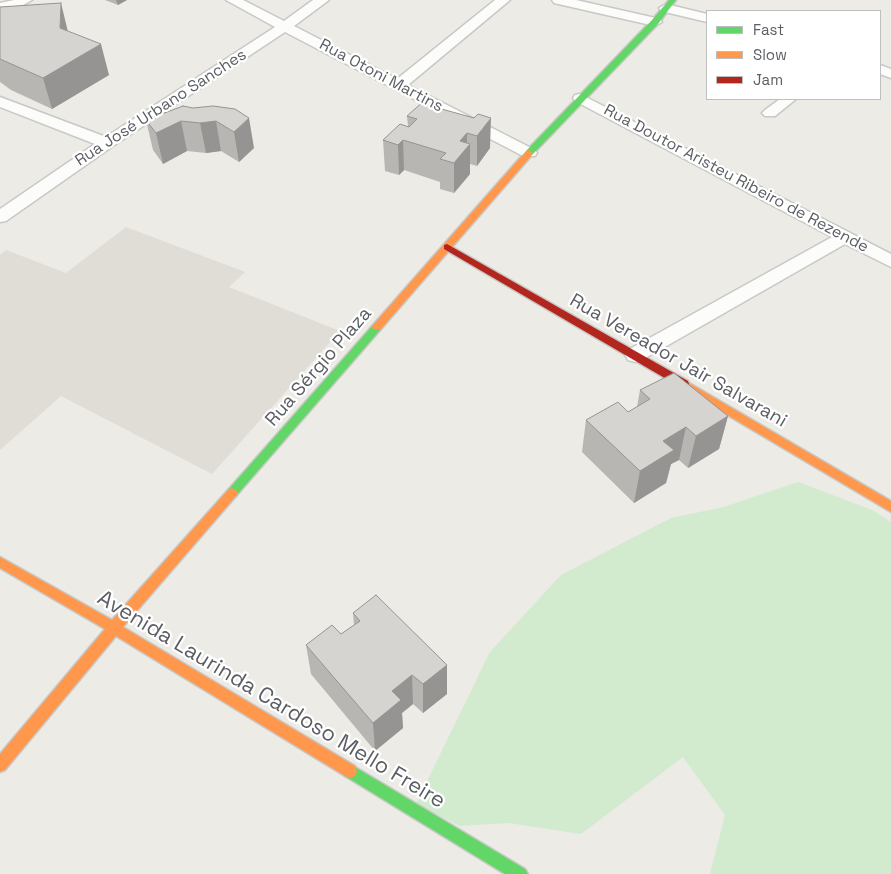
<!DOCTYPE html>
<meta charset="utf-8">
<style>
body{margin:0}
#map{position:relative;width:891px;height:874px;overflow:hidden;background:#ecebe5;font-family:"Space Grotesk",sans-serif}
canvas{display:block}
.legend{position:absolute;left:706px;top:10px;width:175px;height:90px;box-sizing:border-box;background:#fff;border:1px solid #bdbfc1;margin:0;padding:6px 9px;list-style:none;font-size:15px;color:#5b5f64}
.legend li{display:flex;align-items:center;gap:10px;height:25px}
.legend b{width:25px;border:1px solid #bdbfc1}
</style>
<div id="map">
<canvas width="891" height="874"></canvas>
<ul class="legend">
<li><b style="height:6px;background:#63d668"></b>Fast</li>
<li><b style="height:6px;background:#ff974d"></b>Slow</li>
<li><b style="height:6px;background:#b3261e"></b>Jam</li>
</ul>
</div>
<script>
const c = document.querySelector('canvas').getContext('2d');
c.lineJoin = 'round';
function fill(path, color) { c.fillStyle = color; c.fill(path, 'evenodd'); }
const shape = rows => new Path2D(rows.map(r => 'M' + r).join(''));
function trace(path, color, width, dash) { c.strokeStyle = color; c.lineWidth = width; c.lineCap = dash ? 'butt' : 'round'; c.setLineDash(dash || []); c.stroke(path); }
function label(font, color, halo, rows, align = 'center') {
  c.font = font + ' "Space Grotesk",sans-serif'; c.lineWidth = 4.5; c.setLineDash([]); c.textBaseline = 'middle'; c.strokeStyle = halo; c.fillStyle = color; for (const [text, x, y, turn = 0] of rows) {
    c.save(); c.translate(x, y); c.rotate((+turn || 0) * Math.PI / 180); c.textAlign = isNaN(turn) ? turn : align; if (halo) c.strokeText(text, 0, 0); c.fillText(text, 0, 0); c.restore();
  }
}
const education = shape([
 [126,227,245,272,229,287,340,331,212,474,61,396,0,450,0,255,6,250,66,273]
]);
const green = shape([
 [798,482,872,510,891,522,891,874,710,874,725,815,683,757,581,834,509,823,460,826,416,804,490,652,561,575,671,518,724,507]
]);
const street = shape([
 [14,0,32,0,18,8,0,11,0,3,14,0],
 [226,0,243,0,284,21,313,0,329,0,294,26,397,79,495,0,510,0,408,85,535,150,537,153,535,156,523,156,285,32,113,146,6,221,0,222,0,209,95,144,0,107,0,97,106,137,275,27,226,0],
 [552,0,576,0,660,19,662,22,655,26,554,3,552,0],
 [666,4,707,14,707,22,661,11,659,8,666,4],
 [880,65,891,69,891,78,880,74,880,65],
 [580,94,891,254,891,267,845,244,642,360,635,362,628,360,625,355,628,350,832,237,575,101,573,98,575,95,580,94],
 [780,99,796,99,775,116,765,116,762,113,765,110,780,99]
]);
const fast = shape([
 [669,0,676,0,658,24,532,155,526,155,526,151,652,20,669,0],
 [377,324,381,325,382,327,381,329,236,496,228,496,226,493,228,490,373,325,377,324],
 [350,764,525,869,528,874,505,874,345,776,343,771,345,766,350,764]
]);
const slow = shape([
 [529,150,533,153,532,155,381,329,373,329,372,327,373,325,526,151,529,150],
 [684,380,891,501,891,512,680,387,679,384,680,381,684,380],
 [232,488,236,490,238,493,236,496,123,627,355,766,357,771,355,776,350,778,345,776,116,636,5,770,0,772,0,754,105,629,0,568,0,557,112,620,228,490,232,488]
]);
const jam = shape([
 [447,244,688,381,689,384,684,388,680,387,444,249,444,245,447,244]
]);
const wall = shape([
 [105,0,127,0,118,5],
 [0,7,68,32,109,75,52,109,11,90,0,82],
 [442,104,442,110,474,118,490,148,477,166,470,164,470,174,454,193,440,189,440,182,404,170,399,175,385,171,383,140,408,126,407,116],
 [213,106,254,148,239,162,221,151,206,153,187,151,163,164,153,150,146,120],
 [640,390,728,416,719,449,688,468,679,460,671,464,666,483,634,503,582,452,586,420,628,412,637,407],
 [353,613,447,665,447,694,423,713,413,704,402,713,403,728,375,751,311,674,306,645,341,634,354,625]
]);
const shadedWall = shape([
 [116,0,127,0,118,5],
 [61,3,68,32,60,28],
 [101,44,109,75,52,109,43,78],
 [249,118,254,148,239,162,234,132],
 [491,118,490,148,477,166,477,136],
 [181,121,187,151,163,164,156,133],
 [216,121,221,151,206,153,200,123],
 [467,133,467,148,470,144,470,174,454,193,454,163,460,141],
 [403,140,404,170,399,175,398,145],
 [728,416,719,449,688,468,696,436],
 [686,427,679,460,671,464,666,483,634,503,640,471,663,441],
 [447,665,447,694,423,713,423,684],
 [412,675,413,704,402,713,403,728,375,751,373,723,392,691]
]);
const building = shape([
 [61,3,60,28,101,44,43,78,0,59,0,7,61,3],
 [425,100,442,104,438,108,474,118,478,114,491,118,477,136,467,133,460,141,470,144,454,163,440,159,446,153,403,140,398,145,383,140,400,124,409,127,417,119,407,116,425,100],
 [183,106,193,108,213,106,235,109,249,118,234,132,216,121,200,123,181,121,156,133,146,120,183,106],
 [674,373,728,416,696,436,686,427,663,441,674,450,640,471,586,420,618,402,628,412,650,399,640,390,674,373],
 [376,595,447,665,423,684,412,675,392,691,401,700,373,723,306,645,332,625,341,634,360,621,353,613,376,595]
]);
const farStreetnames = [
 ["Rua Otoni Martins",381,76,28],
 ["Rua José Urbano Sanches",161,108,-33],
 ["Rua Doutor Aristeu Ribeiro de Rezende",736,179,28]
];
const streetNames = [
 ["Rua Vereador Jair Salvarani",678,361,30],
 ["Rua Sérgio Plaza",319,367,-49]
];
const nearStreetnames = [
 ["Avenida Laurinda Cardoso Mello Freire",271,700,31]
];
fill(education, '#dfddd5');
fill(green, '#d2eace');
trace(street, '#c8c8c6', 3);
trace(fast, '#c8c9c7', 3);
trace(slow, '#c8c9c7', 3);
trace(jam, '#c8c9c7', 3);
fill(street, '#fcfcfb');
fill(fast, '#63d668');
fill(slow, '#ff974d');
fill(jam, '#b3261e');
fill(wall, '#b7b6b3');
fill(shadedWall, '#959492');
fill(building, '#d5d4d0');
trace(building, '#959492', 1);
label('16px', '#5b5f64', '#fff', farStreetnames);
label('19px', '#5b5f64', '#fff', streetNames);
label('22px', '#5b5f64', '#fff', nearStreetnames);
</script>
